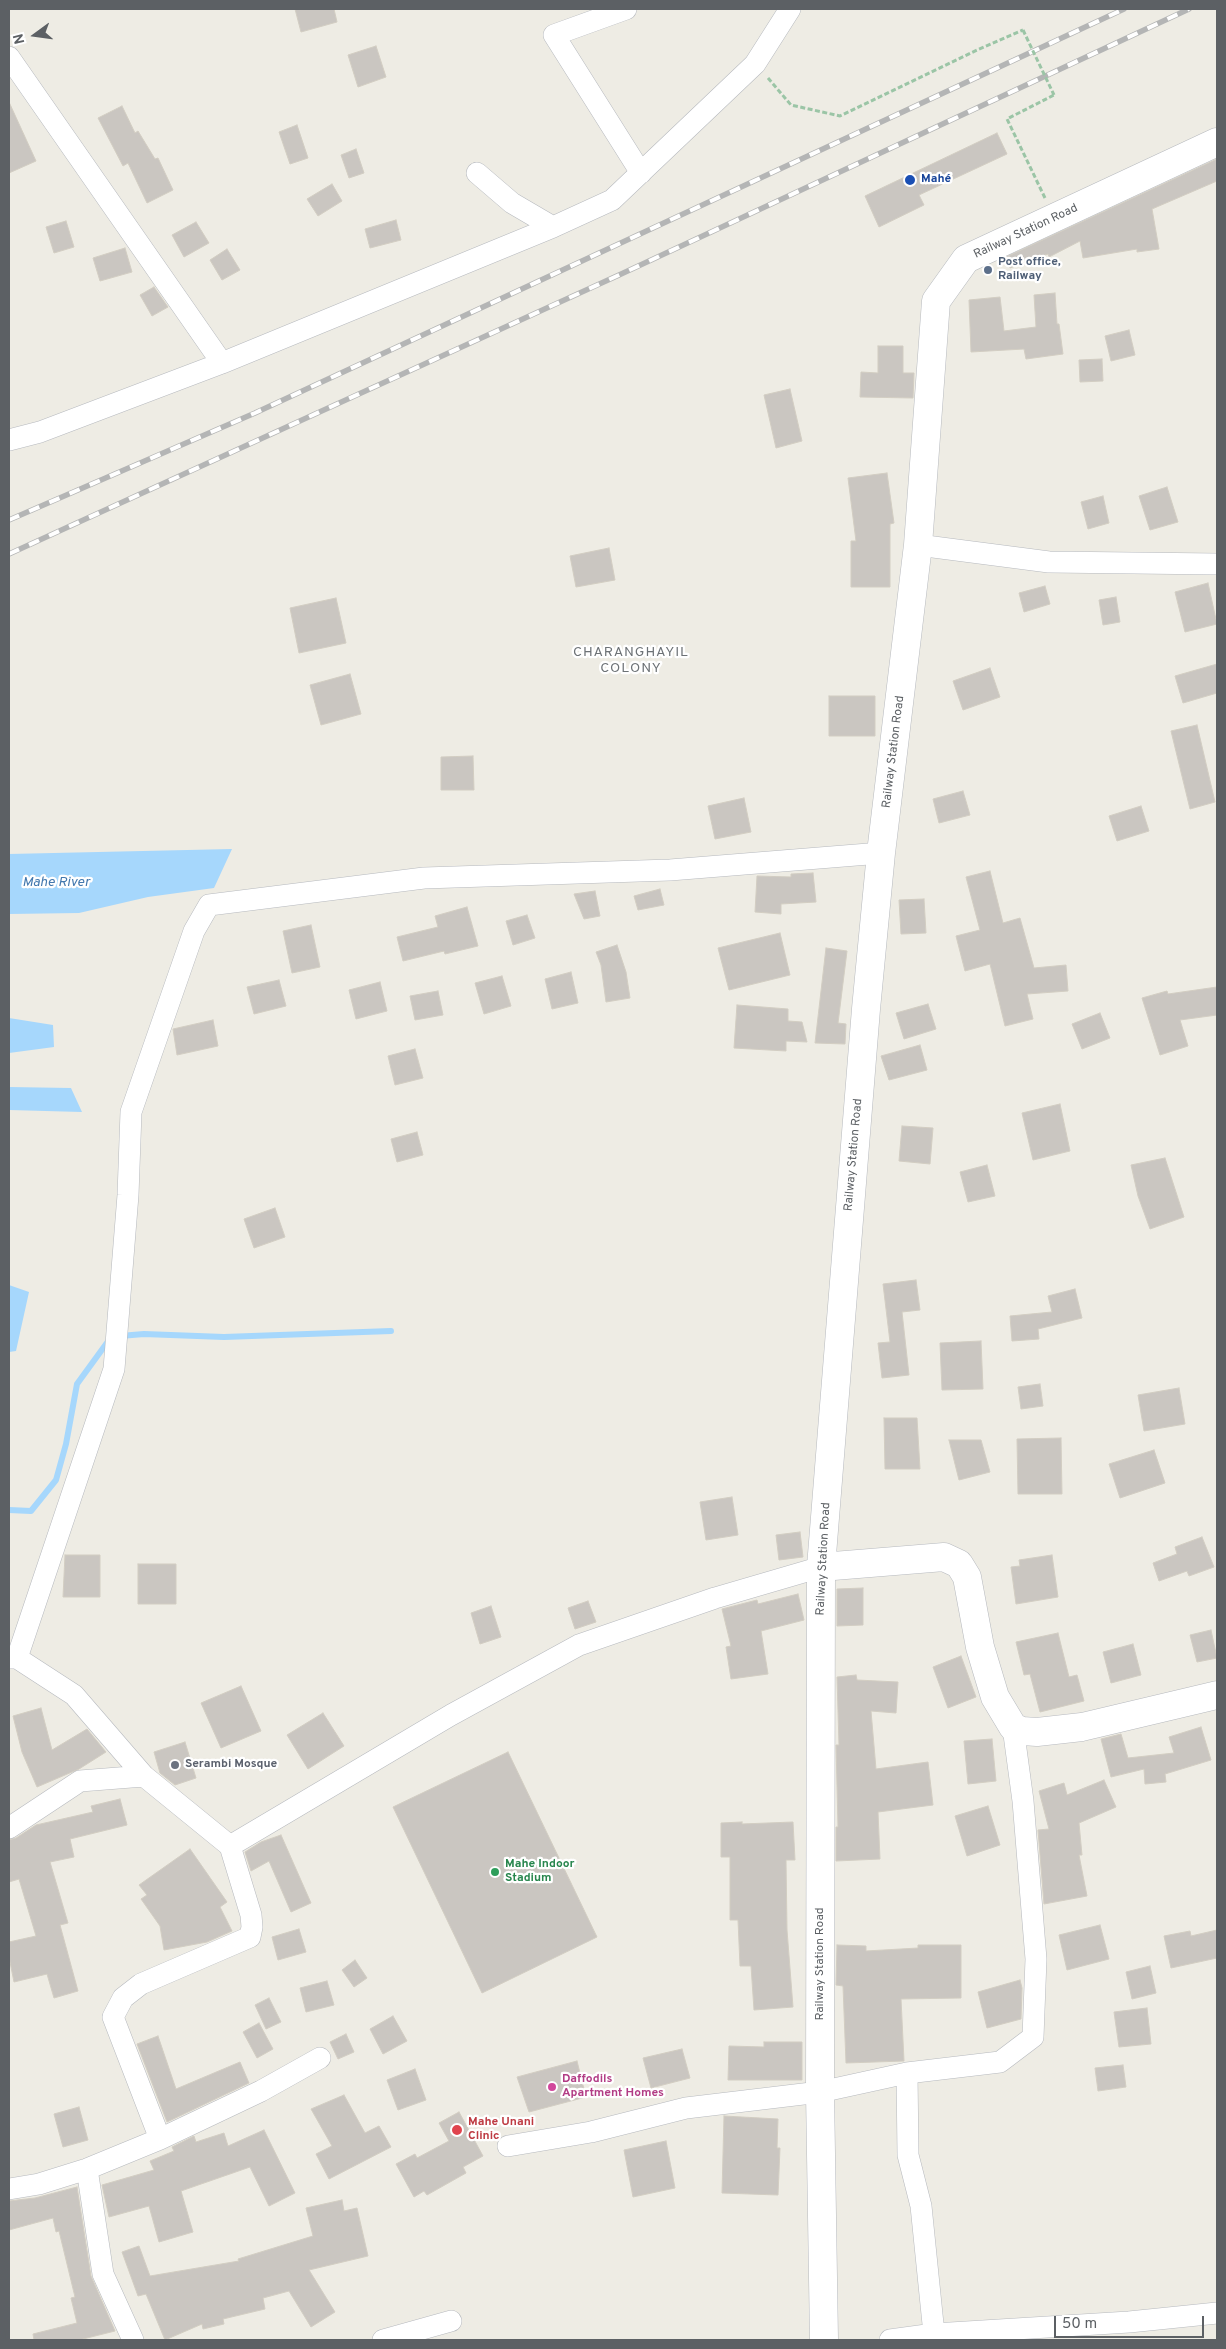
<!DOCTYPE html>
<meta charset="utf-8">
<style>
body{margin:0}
#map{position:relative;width:1226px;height:2349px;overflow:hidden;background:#eeece4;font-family:Overpass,sans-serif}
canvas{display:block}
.frame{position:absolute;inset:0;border:10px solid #5c6064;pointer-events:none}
.north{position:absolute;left:10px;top:10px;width:50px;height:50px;-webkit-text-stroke:4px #fff;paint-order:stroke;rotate:256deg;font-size:14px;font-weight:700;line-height:20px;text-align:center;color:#5c6064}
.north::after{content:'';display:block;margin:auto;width:18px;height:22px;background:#5c6064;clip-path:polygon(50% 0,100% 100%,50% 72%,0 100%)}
.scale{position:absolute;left:1054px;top:2316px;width:150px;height:22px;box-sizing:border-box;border:2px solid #5c6064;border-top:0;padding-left:6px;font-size:15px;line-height:18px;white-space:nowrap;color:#5c6064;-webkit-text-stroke:4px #fff;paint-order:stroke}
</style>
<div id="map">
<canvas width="1226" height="2349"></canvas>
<div class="frame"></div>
<div class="north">N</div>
<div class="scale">50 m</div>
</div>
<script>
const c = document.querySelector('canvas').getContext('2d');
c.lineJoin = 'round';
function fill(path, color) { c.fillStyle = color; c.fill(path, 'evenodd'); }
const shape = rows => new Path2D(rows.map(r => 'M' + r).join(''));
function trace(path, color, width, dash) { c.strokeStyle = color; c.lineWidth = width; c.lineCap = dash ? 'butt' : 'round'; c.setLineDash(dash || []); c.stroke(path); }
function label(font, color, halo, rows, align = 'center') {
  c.font = font + ' Overpass,sans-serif'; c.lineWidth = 4.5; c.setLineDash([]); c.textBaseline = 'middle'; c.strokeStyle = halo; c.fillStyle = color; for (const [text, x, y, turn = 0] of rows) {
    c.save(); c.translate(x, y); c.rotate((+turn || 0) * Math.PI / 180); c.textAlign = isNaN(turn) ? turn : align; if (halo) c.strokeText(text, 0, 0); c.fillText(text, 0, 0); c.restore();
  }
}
const water = shape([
 [232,849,214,888,148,897,79,913,9,914,9,854],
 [9,1018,53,1025,54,1047,9,1053],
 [9,1087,71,1088,82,1112,9,1110],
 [9,1285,29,1292,16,1351,9,1352]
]);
const stream = shape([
 [120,1336,144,1334,224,1337,391,1331],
 [9,1510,31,1511,56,1480,66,1444,77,1384,109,1340]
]);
const building = shape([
 [295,9,334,9,337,22,301,32,295,9],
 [376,46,386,77,358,87,348,55,376,46],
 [9,102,36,161,9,173,9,102],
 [122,106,135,133,138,131,155,159,158,158,173,190,147,203,128,163,123,166,98,118,122,106],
 [297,125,308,158,290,164,279,132,297,125],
 [997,133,1007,154,919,195,924,205,879,227,865,196,997,133],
 [356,149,364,173,349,178,341,155,356,149],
 [1217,159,1217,181,1152,209,1159,249,1137,252,1137,249,1083,258,1080,241,1049,257,1048,254,1010,268,1006,257,1217,159],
 [332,184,342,201,318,216,307,199,332,184],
 [396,220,401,240,370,248,365,229,396,220],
 [66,221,74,247,54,253,46,227,66,221],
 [196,222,209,243,184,257,172,235,196,222],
 [125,248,132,272,100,281,93,258,125,248],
 [227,249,240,270,222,280,210,260,227,249],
 [154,287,168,307,152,316,140,295,154,287],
 [1055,293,1057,324,1059,324,1063,354,1026,359,1024,349,971,352,969,300,1000,297,1004,331,1036,327,1034,295,1055,293],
 [1129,330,1135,355,1111,361,1105,336,1129,330],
 [878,346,903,346,903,373,914,373,913,398,860,397,861,372,878,373,878,346],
 [1102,359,1103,381,1080,382,1079,360,1102,359],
 [790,389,802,441,776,448,764,395,790,389],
 [887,473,894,523,890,524,890,587,851,587,851,541,856,541,848,478,887,473],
 [1167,487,1178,522,1150,530,1139,496,1167,487],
 [1103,496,1109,523,1088,529,1081,502,1103,496],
 [609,548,615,580,576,587,570,556,609,548],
 [1208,583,1217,624,1185,632,1175,592,1208,583],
 [1045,586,1050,604,1024,612,1019,593,1045,586],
 [1116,597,1120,622,1103,625,1099,600,1116,597],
 [336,598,346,643,299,653,290,608,336,598],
 [1217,664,1217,693,1183,703,1175,676,1217,664],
 [990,668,1000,697,963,710,953,681,990,668],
 [350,674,361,714,321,725,310,685,350,674],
 [829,696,875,696,875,736,829,736,829,696],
 [1197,725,1215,802,1190,809,1171,731,1197,725],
 [473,756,474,790,441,790,441,757,473,756],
 [963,791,970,815,939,823,933,799,963,791],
 [744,798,751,832,715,839,708,806,744,798],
 [1141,806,1149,831,1117,841,1109,816,1141,806],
 [990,871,1003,923,1020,918,1034,968,1066,965,1068,991,1027,994,1033,1019,1005,1026,990,964,965,971,956,936,980,930,966,877,990,871],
 [813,873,816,902,781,904,781,914,755,912,757,876,791,877,791,874,813,873],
 [660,889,664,905,638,910,634,896,660,889],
 [595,891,600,916,584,919,574,894,595,891],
 [924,899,926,933,901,934,899,900,924,899],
 [467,907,478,946,445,954,444,951,403,961,397,937,438,927,435,916,467,907],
 [527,915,535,938,513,945,506,921,527,915],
 [311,925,320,967,292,973,283,931,311,925],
 [780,933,790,975,729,990,718,948,780,933],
 [617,945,626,972,630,998,606,1002,601,965,596,952,617,945],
 [826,948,847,951,838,1023,846,1024,845,1044,815,1043,826,948],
 [571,972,578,1003,552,1009,545,979,571,972],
 [502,976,511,1006,484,1014,475,983,502,976],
 [279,980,286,1006,254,1014,247,987,279,980],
 [380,982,387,1011,356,1019,349,990,380,982],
 [1217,987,1217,1015,1180,1020,1188,1046,1160,1055,1142,998,1167,991,1168,994,1217,987],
 [438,991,443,1015,415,1020,410,996,438,991],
 [928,1004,936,1029,904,1039,896,1013,928,1004],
 [737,1005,788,1009,788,1021,802,1022,807,1042,786,1041,786,1051,734,1048,737,1005],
 [1100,1013,1110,1038,1082,1049,1072,1024,1100,1013],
 [213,1020,218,1046,177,1055,173,1029,213,1020],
 [920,1045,927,1070,889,1080,881,1056,920,1045],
 [415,1049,423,1078,395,1085,388,1056,415,1049],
 [1060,1104,1070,1151,1033,1160,1022,1113,1060,1104],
 [902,1126,933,1128,930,1164,899,1161,902,1126],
 [417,1132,423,1155,397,1162,391,1139,417,1132],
 [1165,1158,1184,1217,1150,1229,1138,1196,1131,1165,1165,1158],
 [987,1165,995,1196,968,1202,960,1172,987,1165],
 [275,1208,285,1237,254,1248,244,1219,275,1208],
 [916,1280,920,1310,902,1312,909,1375,882,1378,878,1343,890,1342,883,1284,916,1280],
 [1075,1289,1082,1318,1038,1329,1039,1339,1012,1341,1010,1316,1052,1312,1048,1296,1075,1289],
 [981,1341,983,1389,942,1390,940,1343,981,1341],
 [1040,1384,1043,1406,1021,1409,1018,1387,1040,1384],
 [1179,1388,1185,1424,1144,1431,1138,1395,1179,1388],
 [884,1418,917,1418,920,1469,885,1469,884,1418],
 [1061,1438,1062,1494,1018,1494,1017,1439,1061,1438],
 [949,1440,981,1440,990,1472,959,1480,949,1440],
 [1154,1450,1165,1483,1120,1498,1109,1464,1154,1450],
 [732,1497,738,1535,706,1540,700,1502,732,1497],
 [800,1532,803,1557,779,1560,776,1535,800,1532],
 [1202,1537,1214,1567,1189,1576,1187,1571,1159,1581,1153,1563,1177,1554,1175,1547,1202,1537],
 [65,1555,100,1555,100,1597,63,1597,65,1555],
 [1052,1555,1058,1597,1016,1604,1011,1567,1020,1566,1019,1560,1052,1555],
 [138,1564,176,1564,176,1604,138,1604,138,1564],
 [863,1588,863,1625,837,1626,837,1589,863,1588],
 [798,1594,804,1620,761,1631,768,1674,731,1679,726,1647,731,1646,722,1609,757,1600,758,1604,798,1594],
 [588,1601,596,1622,575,1629,568,1608,588,1601],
 [491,1606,501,1637,480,1644,471,1613,491,1606],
 [1211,1630,1217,1658,1197,1662,1190,1635,1211,1630],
 [1058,1633,1069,1677,1077,1675,1084,1701,1040,1712,1030,1674,1024,1675,1016,1642,1058,1633],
 [1133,1644,1141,1675,1111,1683,1103,1652,1133,1644],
 [961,1656,976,1697,948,1708,933,1667,961,1656],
 [856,1675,857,1680,898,1682,896,1713,871,1711,876,1769,928,1762,933,1805,878,1812,880,1859,836,1861,836,1827,838,1827,836,1745,839,1745,837,1677,856,1675],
 [241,1686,261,1731,221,1748,201,1703,241,1686],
 [41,1708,52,1750,87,1729,106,1752,79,1769,37,1787,22,1752,13,1716,41,1708],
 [323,1713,344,1746,308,1769,287,1735,323,1713],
 [1201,1727,1211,1760,1165,1774,1166,1782,1145,1784,1144,1769,1111,1777,1101,1739,1121,1734,1128,1758,1174,1753,1169,1737,1201,1727],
 [992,1739,996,1781,968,1784,964,1741,992,1739],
 [185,1742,196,1778,175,1785,160,1773,154,1752,185,1742],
 [508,1752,597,1937,482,1993,393,1807,508,1752],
 [1104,1780,1116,1807,1079,1823,1082,1855,1079,1855,1087,1896,1044,1904,1038,1830,1049,1829,1039,1791,1064,1783,1067,1795,1104,1780],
 [120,1799,127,1825,70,1839,74,1857,50,1862,68,1923,60,1925,78,1991,54,1998,47,1974,14,1982,9,1957,9,1942,36,1936,19,1879,9,1882,9,1840,16,1838,36,1825,93,1812,91,1806,120,1799],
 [988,1806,1000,1845,967,1856,955,1816,988,1806],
 [742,1822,742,1824,793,1822,795,1860,786,1860,787,1930,793,2007,754,2010,751,1966,740,1966,738,1920,730,1920,730,1857,721,1857,721,1823,742,1822],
 [281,1835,311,1903,291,1912,269,1861,251,1871,245,1852,261,1842,281,1835],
 [190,1849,227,1902,220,1907,232,1931,207,1942,164,1950,160,1926,141,1899,147,1895,139,1885,190,1849],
 [1100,1925,1109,1959,1067,1970,1059,1935,1100,1925],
 [299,1929,306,1952,278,1960,272,1937,299,1929],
 [1217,1930,1217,1958,1171,1968,1164,1936,1190,1931,1191,1936,1217,1930],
 [837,1945,866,1946,866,1951,918,1948,918,1945,961,1945,961,1998,901,1999,904,2061,846,2063,843,1986,836,1985,837,1945],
 [355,1960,367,1978,354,1987,342,1970,355,1960],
 [1150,1966,1156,1993,1132,1999,1126,1972,1150,1966],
 [1020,1980,1022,1988,1021,2019,987,2028,978,1992,1020,1980],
 [327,1981,334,2005,306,2012,300,1988,327,1981],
 [269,1998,281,2022,266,2029,255,2005,269,1998],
 [1147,2008,1151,2044,1119,2047,1114,2012,1147,2008],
 [393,2016,407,2041,383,2054,370,2029,393,2016],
 [259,2023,273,2049,257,2058,243,2032,259,2023],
 [346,2034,354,2052,338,2059,330,2042,346,2034],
 [158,2036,176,2089,240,2062,249,2083,167,2122,137,2044,158,2036],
 [764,2042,802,2042,802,2080,728,2080,729,2046,764,2047,764,2042],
 [682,2049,690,2078,651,2088,643,2058,682,2049],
 [577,2061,586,2097,529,2112,517,2077,577,2061],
 [1123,2065,1126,2087,1098,2091,1095,2068,1123,2065],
 [415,2069,426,2100,398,2110,387,2080,415,2069],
 [344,2095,365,2133,379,2126,391,2147,329,2179,316,2154,332,2146,311,2109,344,2095],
 [79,2107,88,2140,63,2147,54,2114,79,2107],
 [459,2112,483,2156,463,2167,466,2173,427,2195,424,2191,414,2197,396,2164,415,2154,417,2158,449,2141,439,2123,459,2112],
 [724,2116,778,2119,777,2148,780,2148,778,2195,722,2193,724,2116],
 [264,2130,295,2193,269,2206,250,2167,181,2191,193,2232,159,2242,149,2206,109,2217,102,2185,154,2170,150,2161,174,2151,172,2147,194,2136,196,2142,224,2133,228,2146,264,2130],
 [666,2141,675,2188,633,2197,624,2150,666,2141],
 [77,2187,91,2276,115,2331,79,2340,34,2340,33,2334,77,2323,71,2298,75,2297,59,2231,56,2232,53,2218,9,2230,9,2201,35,2198,77,2187],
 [342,2200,344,2211,357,2208,368,2256,309,2270,335,2312,311,2327,289,2291,263,2298,265,2309,223,2319,224,2324,203,2329,202,2324,165,2340,146,2294,138,2296,122,2252,139,2246,150,2276,239,2261,238,2259,313,2236,306,2208,342,2200]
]);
const path = shape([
 [768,78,791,105,840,116,977,50,1023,30],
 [1045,198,1007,119,1054,95]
]);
const minor = shape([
 [626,9,554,35,641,173],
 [9,57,222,363,553,227,612,200,755,64,790,9],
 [477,173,512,203,553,227],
 [9,440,40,432,222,363],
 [918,545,1049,562,1217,564],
 [9,1658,17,1658,74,1695,144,1776,230,1846,451,1715,579,1645,715,1598,821,1567],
 [17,1658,114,1369,128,1195,131,1112,194,931,209,905,424,878,670,870,881,853],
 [9,1828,80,1781,144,1776],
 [160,2139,113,2017,123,1998,141,1984,250,1937,252,1927,251,1915,230,1846],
 [508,2146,591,2132,686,2108,820,2092,907,2073,1000,2062,1033,2037,1036,1959,1023,1801,1013,1727],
 [87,2169,103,2274,133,2340],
 [9,2189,39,2184,87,2169,160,2139,261,2091,320,2058],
 [934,2334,1129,2322,1217,2313],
 [383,2340,451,2321],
 [890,2340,934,2334,921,2206,908,2155,907,2073]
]);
const tertiary = shape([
 [821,1567,944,1557,959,1564,967,1577,980,1647,995,1697,1013,1727,1022,1731,1037,1732,1082,1727,1217,1695],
 [824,2340,820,2092,821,1567,866,1009,881,853,918,545,936,301,966,259,1217,142]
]);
const rail = shape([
 [9,520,255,413,1124,9],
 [9,554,619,275,1189,9]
]);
const pathBridge = shape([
 [1023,30,1054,95]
]);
const markers = [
 [910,180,6,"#1a4fb4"],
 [988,270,5,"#5c6f8a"],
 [175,1765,5,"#6b7280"],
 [495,1872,5,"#2e9e5b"],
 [552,2087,5,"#d1479c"],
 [457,2130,6,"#e0444e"]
];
const transitNames = [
 ["Mahé",921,180]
];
const streetNames = [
 ["Railway Station Road",1026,232,-25],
 ["Railway Station Road",894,752,-83],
 ["Railway Station Road",854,1155,-85],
 ["Railway Station Road",824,1559,-87],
 ["Railway Station Road",821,1964,-90]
];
const serviceNames = [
 ["Post office,",998,263],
 ["Railway",998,277]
];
const worshipNames = [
 ["Serambi Mosque",185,1765]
];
const leisureNames = [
 ["Mahe Indoor",505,1865],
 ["Stadium",505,1879]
];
const hotelNames = [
 ["Daffodils",562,2080],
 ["Apartment Homes",562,2094]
];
const healthNames = [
 ["Mahe Unani",468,2123],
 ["Clinic",468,2137]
];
const neighbourhoodNames = [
 ["CHARANGHAYIL",631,653],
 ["COLONY",631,669]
];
const waterNames = [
 ["Mahe River",56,883]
];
fill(water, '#a6d7fc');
trace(stream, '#a6d7fc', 6);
fill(building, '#cac6c1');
trace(building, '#d2cdc2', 1);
trace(minor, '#b6b9be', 22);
trace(tertiary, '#b6b9be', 29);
trace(path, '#9bc5a6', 3, [5, 2.5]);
trace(minor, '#fff', 21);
trace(tertiary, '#fff', 28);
trace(rail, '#b4b5b5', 5.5);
trace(rail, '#fff', 4, [11]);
trace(pathBridge, '#9bc5a6', 3, [5, 2.5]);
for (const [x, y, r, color] of markers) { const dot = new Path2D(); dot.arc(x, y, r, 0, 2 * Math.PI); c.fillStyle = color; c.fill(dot); trace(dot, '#fff', 2); }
label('bold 12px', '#164399', '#fff', transitNames, 'left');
label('12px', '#5c6064', '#fff', streetNames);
label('bold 12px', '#4e5e75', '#fff', serviceNames, 'left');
label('bold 12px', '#5b616d', '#fff', worshipNames, 'left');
label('bold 12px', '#27864d', '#fff', leisureNames, 'left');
label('bold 12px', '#b23c85', '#fff', hotelNames, 'left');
label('bold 12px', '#be3a42', '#fff', healthNames, 'left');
c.letterSpacing = '1px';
label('14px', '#6d7276', '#fff', neighbourhoodNames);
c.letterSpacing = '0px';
label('italic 14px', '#4378ae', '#fff', waterNames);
</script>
